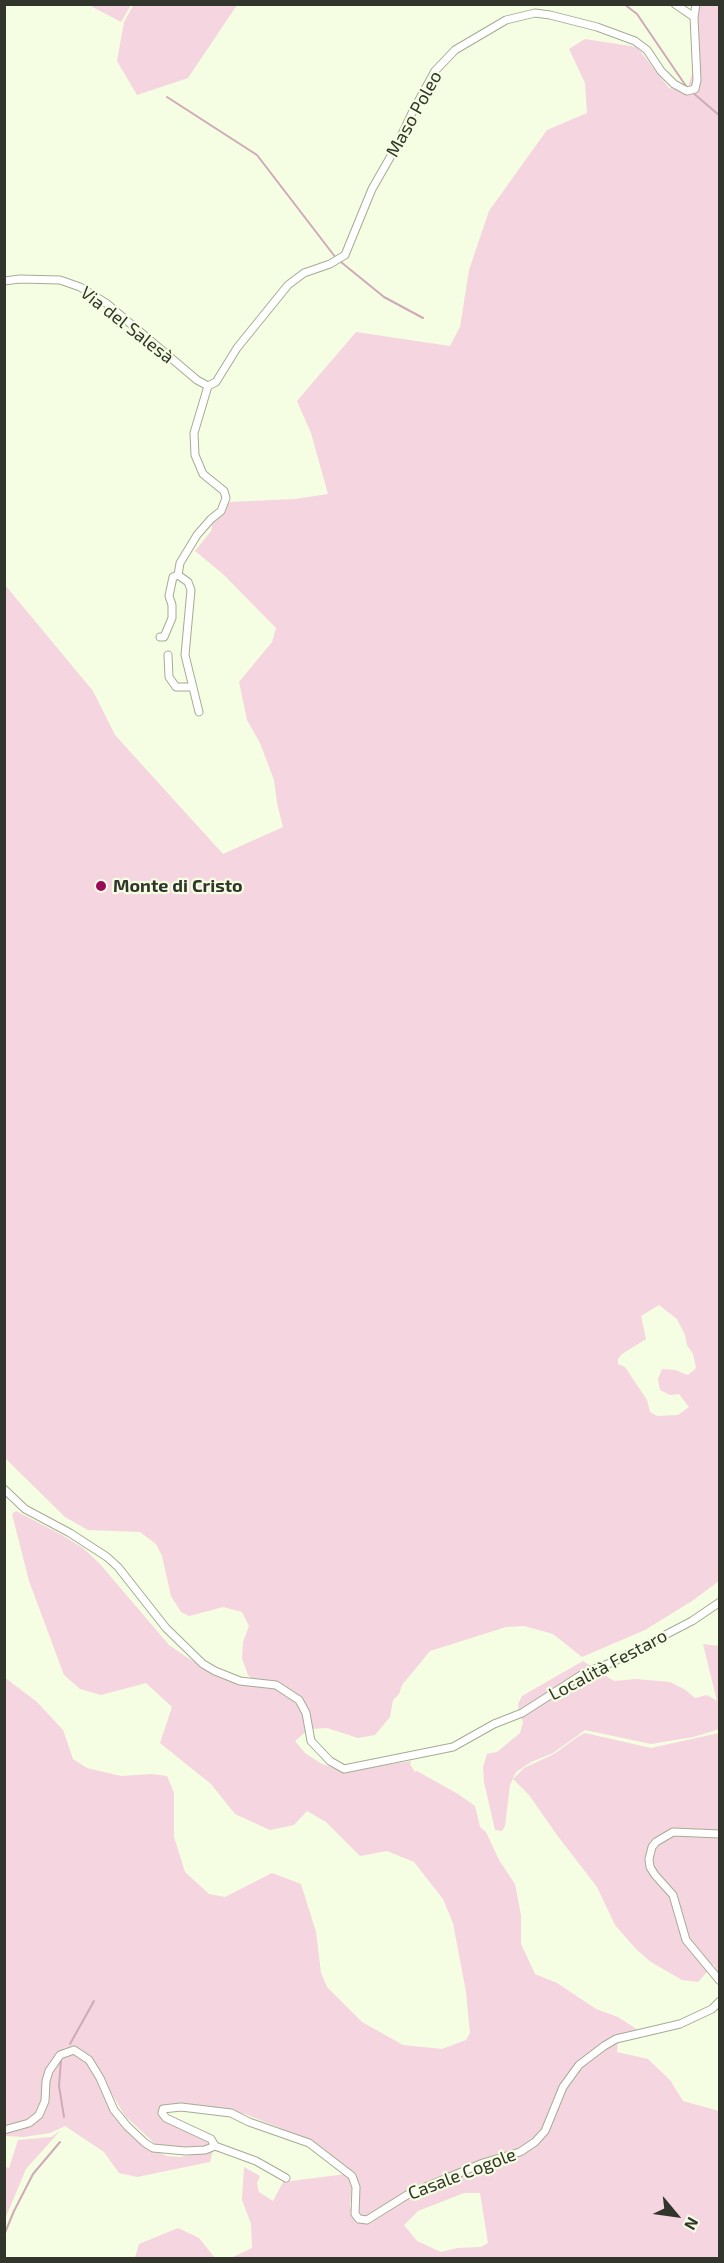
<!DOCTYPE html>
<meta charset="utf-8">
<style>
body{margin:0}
#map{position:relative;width:724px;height:2263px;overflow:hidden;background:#f5fde3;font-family:"Exo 2",sans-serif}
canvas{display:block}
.frame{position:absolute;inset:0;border:6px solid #32352b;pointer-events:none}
.north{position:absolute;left:646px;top:2185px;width:60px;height:60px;-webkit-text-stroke:4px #f5fde3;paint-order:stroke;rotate:119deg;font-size:16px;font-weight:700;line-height:24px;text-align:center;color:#32352b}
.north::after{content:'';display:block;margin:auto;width:21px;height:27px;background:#32352b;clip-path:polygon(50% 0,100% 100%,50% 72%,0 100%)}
</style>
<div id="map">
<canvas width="724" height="2263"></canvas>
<div class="frame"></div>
<div class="north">N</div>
</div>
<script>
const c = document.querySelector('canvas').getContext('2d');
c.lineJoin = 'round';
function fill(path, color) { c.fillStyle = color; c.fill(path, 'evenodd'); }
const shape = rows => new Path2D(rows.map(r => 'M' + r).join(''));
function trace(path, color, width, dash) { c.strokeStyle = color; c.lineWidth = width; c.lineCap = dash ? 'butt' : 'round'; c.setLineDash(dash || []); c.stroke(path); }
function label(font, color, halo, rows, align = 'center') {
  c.font = font + ' "Exo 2",sans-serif'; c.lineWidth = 4.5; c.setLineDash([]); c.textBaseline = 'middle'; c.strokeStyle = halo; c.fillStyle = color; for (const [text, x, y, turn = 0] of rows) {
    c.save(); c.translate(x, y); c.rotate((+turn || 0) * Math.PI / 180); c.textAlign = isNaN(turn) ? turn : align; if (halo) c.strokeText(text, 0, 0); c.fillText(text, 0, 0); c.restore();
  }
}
const green = shape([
 [134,4,237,4,237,5,188,78,137,95,117,61,124,22],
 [89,5,131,5,121,22],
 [695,5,719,5,719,1581,692,1601,645,1630,582,1657,553,1634,524,1626,506,1627,430,1651,402,1685,399,1694,393,1700,390,1717,375,1735,358,1738,327,1728,309,1729,295,1741,305,1753,322,1764,334,1768,379,1766,411,1761,410,1764,415,1772,417,1771,458,1794,475,1806,480,1827,486,1832,499,1860,515,1884,521,1915,521,1944,535,1974,557,1983,596,2009,618,2017,638,2030,616,2037,561,2086,539,2135,519,2150,482,2161,369,2217,359,2216,350,2170,310,2140,245,2114,181,2104,160,2114,207,2137,212,2149,181,2154,164,2152,125,2116,97,2069,79,2051,55,2058,38,2114,28,2122,4,2126,4,1677,37,1702,63,1730,73,1759,87,1768,121,1776,152,1774,167,1776,174,1793,174,1837,185,1872,209,1894,225,1897,272,1873,301,1884,316,1932,321,1973,327,1987,362,2022,403,2045,442,2049,466,2040,470,2033,466,1992,453,1923,443,1899,414,1862,387,1851,360,1856,326,1822,307,1811,294,1825,270,1830,235,1814,211,1784,160,1743,172,1707,146,1683,101,1695,80,1689,64,1675,29,1581,12,1514,16,1511,62,1535,83,1548,100,1564,169,1645,188,1658,213,1672,256,1682,248,1675,242,1658,243,1642,249,1626,242,1612,223,1607,189,1616,181,1612,171,1596,162,1556,156,1544,140,1532,88,1530,65,1517,5,1458,5,585,93,691,115,735,223,854,283,827,277,803,274,780,260,743,247,720,239,682,272,642,276,628,223,574,195,551,211,531,214,516,230,502,295,499,328,494,311,433,297,401,356,332,450,346,460,327,469,270,489,211,547,130,587,113,585,83,569,49,585,39,637,47,669,88,683,90,688,87,694,67],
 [659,1305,677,1319,685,1335,687,1345,693,1354,696,1368,688,1375,675,1370,662,1369,658,1379,660,1390,670,1395,679,1394,689,1407,678,1415,657,1416,650,1412,647,1400,625,1367,618,1364,618,1359,622,1354,646,1339,641,1316],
 [703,1644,719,1646,720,1729,693,1737,651,1744,585,1730,553,1753,531,1762,516,1772,510,1785,505,1826,502,1831,495,1830,484,1782,483,1767,487,1754,497,1752,520,1733,523,1722,519,1713,518,1704,522,1696,583,1661,614,1681,636,1679,670,1682,684,1689,695,1698,707,1695,717,1701],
 [585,1733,651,1748,719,1733,719,1982,714,1964,698,1982,682,1980,651,1962,636,1949,615,1925,597,1887,557,1835,529,1795,513,1779,524,1768,554,1754,579,1736],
 [618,2042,617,2052,648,2059,670,2080,683,2101,719,2111,719,2258,231,2258,252,2248,251,2224,242,2200,244,2167,260,2176,257,2183,259,2192,273,2201,283,2182,346,2174,352,2184,350,2205,353,2218,362,2224,371,2223,409,2198,484,2167,521,2155,538,2145,548,2132,566,2088,576,2074,592,2058],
 [464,2193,480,2193,488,2243,481,2247,457,2248,441,2252,417,2241,404,2225,418,2211],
 [73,2052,88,2061,110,2099,130,2126,157,2151,167,2156,181,2157,213,2151,210,2162,137,2177,119,2173,104,2152,65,2126,50,2133,24,2137,5,2136,5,2132,40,2116,47,2081,58,2060],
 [60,2131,26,2169,5,2219,5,2167,9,2168,18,2140,51,2137],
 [178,2228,199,2238,215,2258,135,2258,139,2244]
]);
const stream = shape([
 [624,4,637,14,688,89],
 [692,92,720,116],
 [167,97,257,155,336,258,384,297,423,318],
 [70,2044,94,2001],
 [61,2060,59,2086,64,2117],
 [4,2235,14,2211,33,2174,60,2142],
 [718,2258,720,2258]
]);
const minor = shape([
 [675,4,694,17,696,4],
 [4,281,20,279,60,280,80,287,106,303,197,380,208,386],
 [208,386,216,382,237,348,288,285,304,273,330,264,345,255,372,189,396,147,413,111,435,71,455,50,506,20,535,13,550,15,597,27,635,41,647,50,661,71,674,84,687,91,695,89,697,80,694,17],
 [178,575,188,582,191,590,185,655,199,712],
 [160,637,164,637,172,618,172,605,169,596,173,577,178,575,180,563,197,535,211,519,221,511,226,498,224,491,203,474,195,455,194,433,208,386],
 [168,655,169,677,176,687,193,687],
 [4,1489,25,1509,70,1533,107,1557,118,1567,166,1628,203,1664,215,1671,240,1681,276,1685,299,1700,306,1713,311,1741,330,1761,344,1769,453,1747,494,1724,522,1713,586,1672,613,1662,692,1621,720,1602],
 [720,1834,673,1832,656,1842,652,1847,649,1859,650,1867,655,1875,673,1895,686,1940,720,1981],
 [4,2130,29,2123,39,2115,45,2101,46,2081,49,2071,60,2055,74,2050,89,2060,100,2078,114,2110,127,2126,145,2143,153,2148,185,2151,205,2150,215,2146],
 [286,2178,256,2161,215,2146,211,2139,166,2118,162,2113,163,2109,181,2107,231,2113,249,2122,309,2143,352,2176,356,2187,355,2214,359,2219,367,2220,407,2195,483,2163,520,2152,535,2142,545,2131,563,2087,579,2065,604,2046,616,2039,680,2024,712,2009,720,2001]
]);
const markers = [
 [101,886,6,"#9a0a5b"]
];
const streetNames = [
 ["Maso Poleo",414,114,-61],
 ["Via del Salesà",127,325,38],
 ["Località Festaro",608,1665,-28],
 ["Casale Cogole",462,2174,-21]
];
const poiNames = [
 ["Monte di Cristo",113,886]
];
fill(green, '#f5d5e0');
trace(stream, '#cfaab7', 2);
trace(minor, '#a5ac94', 9);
trace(minor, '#fff', 7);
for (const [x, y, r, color] of markers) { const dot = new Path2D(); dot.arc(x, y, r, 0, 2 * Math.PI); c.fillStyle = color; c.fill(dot); trace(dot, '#f5fde3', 2); }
label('18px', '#32352b', '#f5fde3', streetNames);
label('bold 18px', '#32352b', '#f5fde3', poiNames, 'left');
</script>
